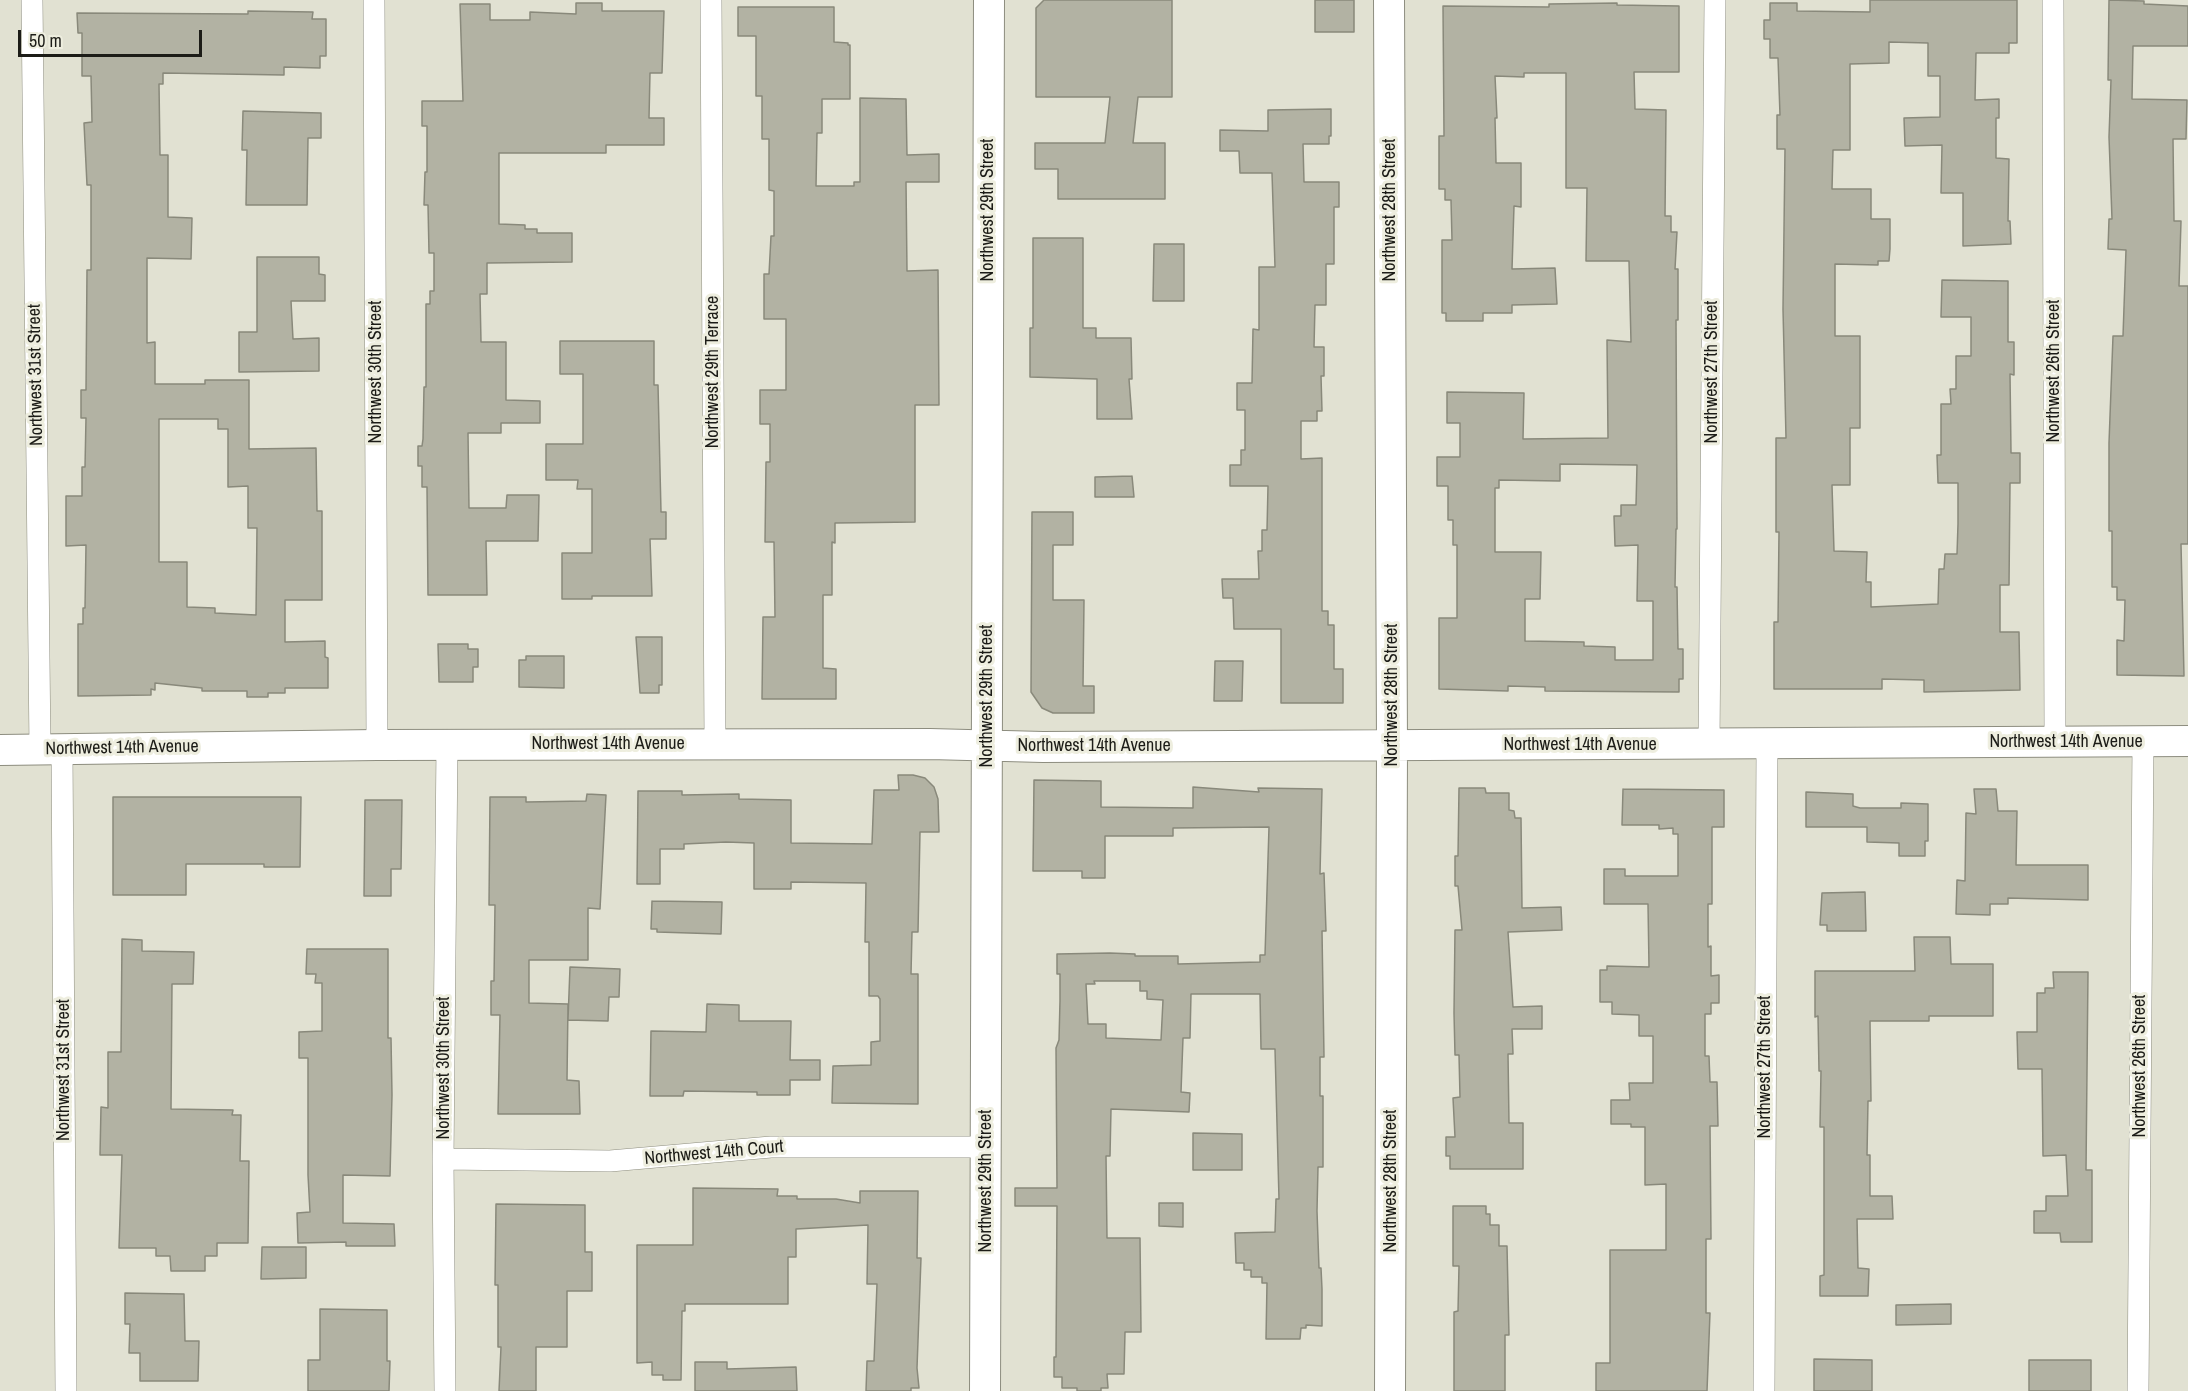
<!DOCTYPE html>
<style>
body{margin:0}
#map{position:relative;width:2188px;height:1391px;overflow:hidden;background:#e1e1d2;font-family:"Archivo Narrow",sans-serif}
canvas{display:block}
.scale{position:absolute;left:18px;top:30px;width:184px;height:27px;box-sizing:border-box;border:3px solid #1c1c17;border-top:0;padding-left:8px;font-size:18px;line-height:21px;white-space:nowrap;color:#1c1c17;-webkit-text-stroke:4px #eeeedf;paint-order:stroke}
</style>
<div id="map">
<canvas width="2188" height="1391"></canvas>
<div class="scale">50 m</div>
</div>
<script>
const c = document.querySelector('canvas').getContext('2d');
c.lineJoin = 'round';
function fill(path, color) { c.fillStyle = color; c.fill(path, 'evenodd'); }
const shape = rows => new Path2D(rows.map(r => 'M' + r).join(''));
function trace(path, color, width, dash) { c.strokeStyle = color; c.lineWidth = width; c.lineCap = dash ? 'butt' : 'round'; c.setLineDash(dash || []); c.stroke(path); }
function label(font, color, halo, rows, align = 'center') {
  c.font = font + ' "Archivo Narrow",sans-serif'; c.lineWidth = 6; c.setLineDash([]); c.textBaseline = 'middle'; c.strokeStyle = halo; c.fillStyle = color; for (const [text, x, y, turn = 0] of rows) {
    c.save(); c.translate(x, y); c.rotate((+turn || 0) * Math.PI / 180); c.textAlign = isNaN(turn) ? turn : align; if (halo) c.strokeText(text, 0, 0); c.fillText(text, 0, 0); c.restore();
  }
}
const building = shape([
 [1044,0,1172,0,1172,97,1138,97,1133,143,1165,143,1165,199,1058,199,1058,169,1035,169,1035,143,1105,143,1110,97,1036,97,1036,8,1044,0],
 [1315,0,1354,0,1354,32,1315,32,1315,0],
 [1870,0,2017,0,2017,43,2009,43,2009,53,1976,53,1975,100,1999,99,1999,118,1996,118,1996,158,2009,159,2008,221,2010,221,2011,244,1963,246,1963,193,1941,193,1942,145,1905,146,1904,118,1940,117,1940,76,1928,76,1928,43,1889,42,1889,63,1850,64,1850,150,1833,150,1832,189,1871,189,1871,219,1890,219,1890,249,1889,261,1878,261,1878,265,1835,264,1835,336,1860,336,1860,428,1850,428,1850,485,1832,485,1834,551,1867,552,1866,582,1871,582,1871,607,1938,604,1939,569,1944,569,1945,554,1957,554,1958,524,1958,483,1938,483,1937,455,1941,455,1941,404,1951,404,1950,389,1956,389,1956,356,1971,356,1971,317,1941,317,1942,280,2008,281,2008,342,2014,342,2014,375,2010,374,2011,453,2020,453,2020,483,2010,483,2009,585,2000,585,2000,632,2019,632,2020,690,1924,692,1924,680,1882,679,1882,689,1774,689,1774,622,1778,622,1779,532,1776,532,1776,438,1786,438,1783,309,1785,149,1777,149,1777,115,1780,115,1778,58,1770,58,1770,39,1764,39,1764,20,1770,20,1770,3,1797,3,1797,11,1870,12,1870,0],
 [2109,0,2144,1,2144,4,2188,6,2188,46,2133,46,2132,99,2187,100,2186,139,2173,139,2174,221,2181,221,2179,286,2188,286,2188,544,2181,544,2184,676,2117,675,2117,640,2124,641,2125,600,2117,600,2117,587,2112,587,2112,531,2109,531,2109,443,2113,336,2123,336,2126,250,2108,249,2109,219,2112,219,2109,137,2111,80,2108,80,2109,0],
 [576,3,602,3,602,11,664,11,662,73,650,73,649,118,664,118,664,145,606,145,606,153,499,153,499,224,525,225,525,229,537,229,537,233,572,233,572,262,487,263,487,294,480,294,481,342,506,342,506,400,540,401,540,423,501,423,501,433,468,433,469,508,506,508,507,495,539,495,538,541,486,541,487,595,428,595,427,487,422,487,422,466,418,466,418,446,422,446,423,439,424,387,426,387,426,304,430,304,430,291,434,291,434,253,429,253,428,205,424,205,425,172,427,172,427,126,422,126,422,101,463,101,460,4,490,4,490,20,530,20,530,12,576,14,576,3],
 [1617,3,1617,5,1679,6,1679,72,1634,72,1635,109,1666,110,1665,216,1671,216,1671,232,1677,232,1675,269,1678,269,1678,320,1676,320,1677,529,1676,529,1675,587,1677,587,1678,649,1683,649,1683,679,1679,679,1679,692,1545,691,1545,687,1508,686,1508,691,1439,689,1439,618,1457,618,1457,545,1453,545,1453,520,1448,520,1448,486,1437,486,1437,457,1460,457,1460,423,1447,423,1447,392,1524,393,1523,439,1608,438,1607,340,1631,342,1629,261,1586,261,1587,188,1566,188,1566,73,1524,73,1524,77,1495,76,1497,118,1495,118,1496,163,1521,163,1521,207,1514,206,1512,269,1555,268,1557,304,1512,305,1512,313,1483,313,1483,321,1446,321,1446,313,1442,313,1442,240,1452,240,1451,200,1445,200,1445,189,1439,189,1439,136,1444,136,1443,6,1549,7,1549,4,1617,3],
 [1560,464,1637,465,1636,505,1621,505,1621,516,1614,516,1615,546,1638,545,1637,601,1653,601,1653,660,1615,660,1615,647,1584,646,1584,642,1525,641,1525,599,1540,599,1541,552,1495,552,1495,488,1499,488,1499,480,1560,481,1560,464],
 [738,7,834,7,834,42,848,43,848,45,850,45,850,99,822,99,822,133,817,133,816,186,854,186,854,182,860,182,860,98,906,99,907,155,939,154,939,182,906,182,907,271,938,270,939,405,915,405,915,522,835,523,835,543,832,542,832,595,823,595,823,668,836,669,836,699,762,699,763,617,775,617,774,542,765,542,766,462,770,462,770,424,760,424,760,390,786,390,786,319,764,319,764,274,769,274,771,236,774,236,774,191,769,190,769,139,762,139,762,96,756,96,756,36,738,36,738,7],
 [248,11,313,12,312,19,326,19,326,56,320,56,320,68,284,67,284,75,163,73,163,84,159,84,160,155,168,155,168,217,192,218,191,259,147,258,147,343,155,342,155,384,205,384,205,380,249,380,249,449,316,448,317,511,322,511,322,600,285,600,285,642,325,641,325,657,328,658,328,688,285,688,285,693,268,693,268,697,247,697,247,691,202,691,202,688,155,683,155,690,151,689,151,695,78,696,78,624,83,624,83,608,85,608,86,545,66,546,66,496,82,496,82,467,85,467,86,418,81,418,81,390,86,390,87,270,91,270,91,185,87,185,84,123,92,122,91,76,82,76,82,33,78,33,77,13,248,14,248,11],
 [159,419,218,419,218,429,228,429,228,487,248,486,248,528,257,528,256,615,215,613,215,608,187,607,187,562,159,562,159,419],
 [1331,109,1331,136,1329,136,1329,144,1303,144,1304,182,1339,182,1339,207,1334,207,1334,264,1326,264,1326,305,1315,305,1314,347,1324,347,1324,376,1321,376,1322,411,1317,411,1317,421,1301,421,1301,459,1322,458,1322,611,1328,611,1328,625,1334,625,1334,669,1343,669,1343,703,1281,703,1281,629,1234,629,1233,598,1223,598,1222,579,1259,579,1258,551,1262,551,1262,530,1267,530,1268,486,1230,486,1230,465,1241,465,1241,450,1245,450,1245,410,1237,410,1237,383,1252,383,1253,329,1259,330,1259,267,1275,267,1272,173,1240,173,1239,151,1220,151,1220,130,1268,131,1268,110,1331,109],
 [243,111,321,113,321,138,308,138,307,205,246,205,247,150,242,150,243,111],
 [1033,238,1083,238,1083,328,1096,328,1096,338,1131,338,1132,379,1129,379,1132,419,1097,419,1097,379,1030,377,1030,328,1033,328,1033,238],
 [1154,244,1184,244,1184,301,1153,301,1154,244],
 [257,257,319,257,319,274,325,275,325,301,291,301,293,339,319,338,319,371,239,372,239,332,257,332,257,257],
 [560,341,654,341,654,385,658,385,661,512,666,512,666,539,650,539,652,596,592,596,592,599,562,599,562,553,592,553,592,489,577,489,578,480,546,480,546,444,583,444,583,374,560,374,560,341],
 [1132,476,1134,497,1095,497,1095,477,1132,476],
 [1032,512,1073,512,1073,545,1053,545,1053,600,1084,600,1083,686,1094,686,1094,713,1053,713,1042,708,1031,692,1032,512],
 [636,637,662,637,662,685,659,685,659,693,640,693,636,637],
 [438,644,468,644,468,649,478,649,478,667,473,667,473,682,439,682,438,644],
 [526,656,564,656,564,688,519,687,519,660,526,660,526,656],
 [1215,661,1243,661,1242,701,1214,701,1215,661],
 [898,775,913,775,925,778,934,787,938,799,939,832,920,832,918,932,912,932,911,974,918,974,918,1104,832,1103,833,1066,871,1065,871,1042,880,1041,880,999,878,996,869,996,869,942,865,942,866,883,791,882,791,889,754,889,754,843,726,842,684,844,684,849,660,849,660,884,637,884,638,791,682,791,682,795,739,794,739,799,791,800,791,843,872,844,874,790,899,790,898,775],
 [1034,780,1101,781,1101,807,1193,808,1193,787,1259,792,1258,788,1322,789,1320,874,1324,873,1326,931,1322,931,1324,1057,1320,1057,1320,1096,1323,1096,1323,1167,1318,1167,1317,1211,1319,1268,1321,1268,1322,1289,1322,1326,1306,1325,1306,1328,1301,1328,1300,1339,1266,1339,1267,1283,1262,1283,1262,1277,1251,1277,1251,1270,1244,1270,1244,1263,1236,1263,1235,1233,1275,1232,1276,1199,1279,1199,1275,1049,1261,1049,1260,994,1191,994,1190,1038,1183,1038,1181,1092,1190,1093,1189,1112,1111,1109,1110,1156,1106,1156,1107,1238,1140,1238,1141,1332,1125,1332,1124,1374,1107,1374,1108,1388,1101,1388,1101,1391,1077,1391,1077,1388,1062,1388,1062,1377,1054,1377,1054,1357,1056,1357,1057,1206,1015,1206,1015,1188,1057,1188,1056,1048,1059,1040,1060,1001,1060,974,1057,974,1057,954,1110,953,1135,954,1135,956,1178,956,1178,964,1260,962,1260,955,1265,955,1269,827,1173,828,1173,836,1105,836,1105,878,1082,878,1082,871,1033,871,1034,780],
 [1094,981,1140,981,1140,991,1147,991,1147,999,1163,1000,1161,1040,1106,1038,1106,1024,1088,1024,1086,984,1095,984,1094,981],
 [1459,788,1485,788,1486,793,1509,793,1509,810,1514,811,1515,818,1521,818,1522,908,1561,907,1562,930,1508,932,1513,1007,1542,1006,1542,1029,1512,1029,1513,1054,1508,1054,1509,1123,1523,1123,1523,1169,1450,1169,1450,1156,1446,1156,1446,1137,1455,1137,1453,1098,1460,1097,1459,1055,1455,1055,1454,1013,1455,930,1462,930,1458,886,1455,886,1455,856,1458,856,1459,788],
 [1623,789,1724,790,1724,827,1712,827,1712,904,1708,904,1708,947,1711,946,1711,976,1719,975,1719,1003,1711,1003,1711,1014,1705,1014,1705,1056,1709,1056,1710,1082,1717,1082,1718,1126,1710,1126,1711,1239,1706,1239,1706,1313,1710,1313,1707,1391,1596,1391,1596,1363,1610,1363,1610,1250,1666,1250,1666,1184,1645,1185,1645,1127,1631,1127,1631,1124,1611,1124,1611,1100,1630,1100,1629,1083,1653,1083,1653,1036,1639,1036,1639,1015,1612,1014,1612,1002,1600,1002,1600,970,1607,970,1607,966,1649,967,1648,904,1604,904,1604,869,1625,869,1625,876,1678,876,1678,834,1673,834,1673,828,1659,829,1659,825,1622,825,1623,789],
 [1974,789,1996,789,1998,811,2017,811,2016,865,2088,865,2088,900,2008,898,2008,904,1990,904,1990,915,1956,914,1957,880,1965,881,1966,813,1976,814,1974,789],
 [1806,792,1853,794,1853,806,1860,808,1901,808,1901,803,1928,804,1928,841,1925,841,1925,856,1899,856,1899,843,1867,842,1867,827,1806,827,1806,792],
 [587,794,606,795,600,909,588,908,588,960,529,960,529,1003,568,1004,567,1080,579,1081,580,1114,498,1114,500,1015,491,1015,491,981,494,981,495,905,489,905,490,797,526,797,526,802,586,801,587,794],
 [113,797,301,797,300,867,264,867,264,864,186,864,186,895,113,895,113,797],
 [365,800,402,800,401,869,391,869,391,896,364,896,365,800],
 [1865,892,1866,931,1827,931,1827,925,1820,925,1822,893,1865,892],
 [652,901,722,902,721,934,657,932,657,929,651,929,652,901],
 [1914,937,1950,937,1951,964,1993,964,1993,1016,1929,1016,1929,1021,1870,1021,1871,1101,1868,1101,1867,1155,1870,1155,1870,1196,1892,1196,1893,1219,1857,1219,1858,1268,1869,1269,1868,1296,1820,1296,1820,1276,1824,1275,1824,1127,1820,1127,1821,1071,1819,1071,1818,1016,1815,1017,1815,971,1915,971,1914,937],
 [122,939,142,940,142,951,194,952,193,984,172,984,171,1109,233,1110,232,1115,241,1115,240,1161,249,1161,248,1243,217,1243,217,1256,205,1256,205,1271,171,1271,170,1256,156,1256,156,1248,119,1248,122,1155,100,1155,101,1107,108,1108,108,1052,121,1052,122,939],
 [307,949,388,949,388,1038,391,1038,392,1095,390,1176,343,1175,343,1223,394,1224,395,1246,346,1246,346,1242,298,1243,297,1213,310,1212,308,1175,308,1058,299,1058,299,1032,322,1031,322,983,315,983,316,974,306,974,307,949],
 [570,967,620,969,619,997,609,997,608,1021,568,1020,570,967],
 [2053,972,2088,972,2086,1170,2092,1170,2092,1242,2061,1242,2060,1233,2034,1233,2034,1211,2046,1211,2046,1196,2068,1196,2066,1155,2043,1156,2042,1069,2018,1069,2017,1032,2037,1032,2037,993,2045,993,2045,988,2054,988,2053,972],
 [707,1004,739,1005,739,1021,791,1021,790,1060,820,1060,820,1080,790,1080,790,1095,757,1095,757,1092,684,1091,683,1096,650,1096,651,1031,706,1032,707,1004],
 [1193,1133,1242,1134,1242,1170,1193,1170,1193,1133],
 [693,1188,778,1189,777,1196,797,1196,797,1199,836,1199,860,1203,860,1191,918,1191,917,1258,921,1258,917,1368,919,1388,911,1388,911,1391,866,1391,867,1361,874,1361,877,1284,867,1284,868,1225,796,1229,796,1257,788,1257,788,1304,685,1304,685,1311,682,1311,681,1380,663,1380,663,1375,652,1375,652,1362,637,1363,637,1245,693,1245,693,1188],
 [1159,1203,1183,1203,1183,1227,1159,1226,1159,1203],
 [496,1204,585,1205,585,1252,592,1252,592,1291,567,1291,567,1347,536,1347,536,1391,499,1391,501,1347,498,1347,498,1285,495,1285,496,1204],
 [1453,1206,1486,1206,1486,1214,1490,1214,1490,1225,1499,1225,1499,1246,1507,1246,1509,1335,1505,1335,1505,1391,1454,1391,1454,1312,1458,1311,1459,1266,1453,1266,1453,1206],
 [262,1247,306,1247,306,1278,261,1279,262,1247],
 [125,1293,184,1294,185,1341,199,1341,198,1381,140,1381,140,1353,129,1353,130,1324,125,1324,125,1293],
 [1951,1304,1951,1324,1896,1325,1896,1305,1951,1304],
 [320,1309,387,1310,387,1361,390,1361,389,1391,308,1391,308,1360,320,1360,320,1309],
 [1814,1359,1872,1360,1872,1391,1814,1391,1814,1359],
 [2029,1360,2091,1360,2091,1391,2029,1391,2029,1360],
 [695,1362,727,1362,727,1369,796,1367,797,1391,695,1391,695,1362]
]);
const street = shape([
 [32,0,40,749],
 [374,0,377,745],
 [711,0,715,744],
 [2053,0,2055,743],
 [1709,745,1715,0],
 [62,749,66,1391],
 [443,1159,610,1161,771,1147,986,1147],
 [445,1391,443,1159,447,744],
 [1764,1391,1767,744],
 [2138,1391,2143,742]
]);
const secondary = shape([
 [1389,0,1392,745,1390,1391],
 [0,750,377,745,930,744,1043,747,2188,741],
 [985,1391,989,0]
]);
const streetNames = [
 ["Northwest 29th Street",988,210,-90],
 ["Northwest 28th Street",1390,210,-90],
 ["Northwest 26th Street",2054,371,-90],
 ["Northwest 30th Street",376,372,-90],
 ["Northwest 29th Terrace",713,372,-90],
 ["Northwest 27th Street",1712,372,-90],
 ["Northwest 31st Street",36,375,-91],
 ["Northwest 28th Street",1392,695,-90],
 ["Northwest 29th Street",987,696,-90],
 ["Northwest 14th Avenue",2066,742],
 ["Northwest 14th Avenue",608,744],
 ["Northwest 14th Avenue",1580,745],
 ["Northwest 14th Avenue",1094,746],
 ["Northwest 14th Avenue",122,748,-1],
 ["Northwest 26th Street",2140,1066,-90],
 ["Northwest 27th Street",1765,1067,-90],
 ["Northwest 30th Street",444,1068,-90],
 ["Northwest 31st Street",64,1070,-90],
 ["Northwest 14th Court",714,1153,-5],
 ["Northwest 29th Street",986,1181,-90],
 ["Northwest 28th Street",1391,1181,-90]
];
fill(building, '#b2b2a3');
trace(building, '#89897b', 1.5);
trace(street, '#8d8d7f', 22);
trace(secondary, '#8d8d7f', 32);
trace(street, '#fff', 21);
trace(secondary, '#fff', 30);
label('18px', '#1c1c17', '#eeeedf', streetNames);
</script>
